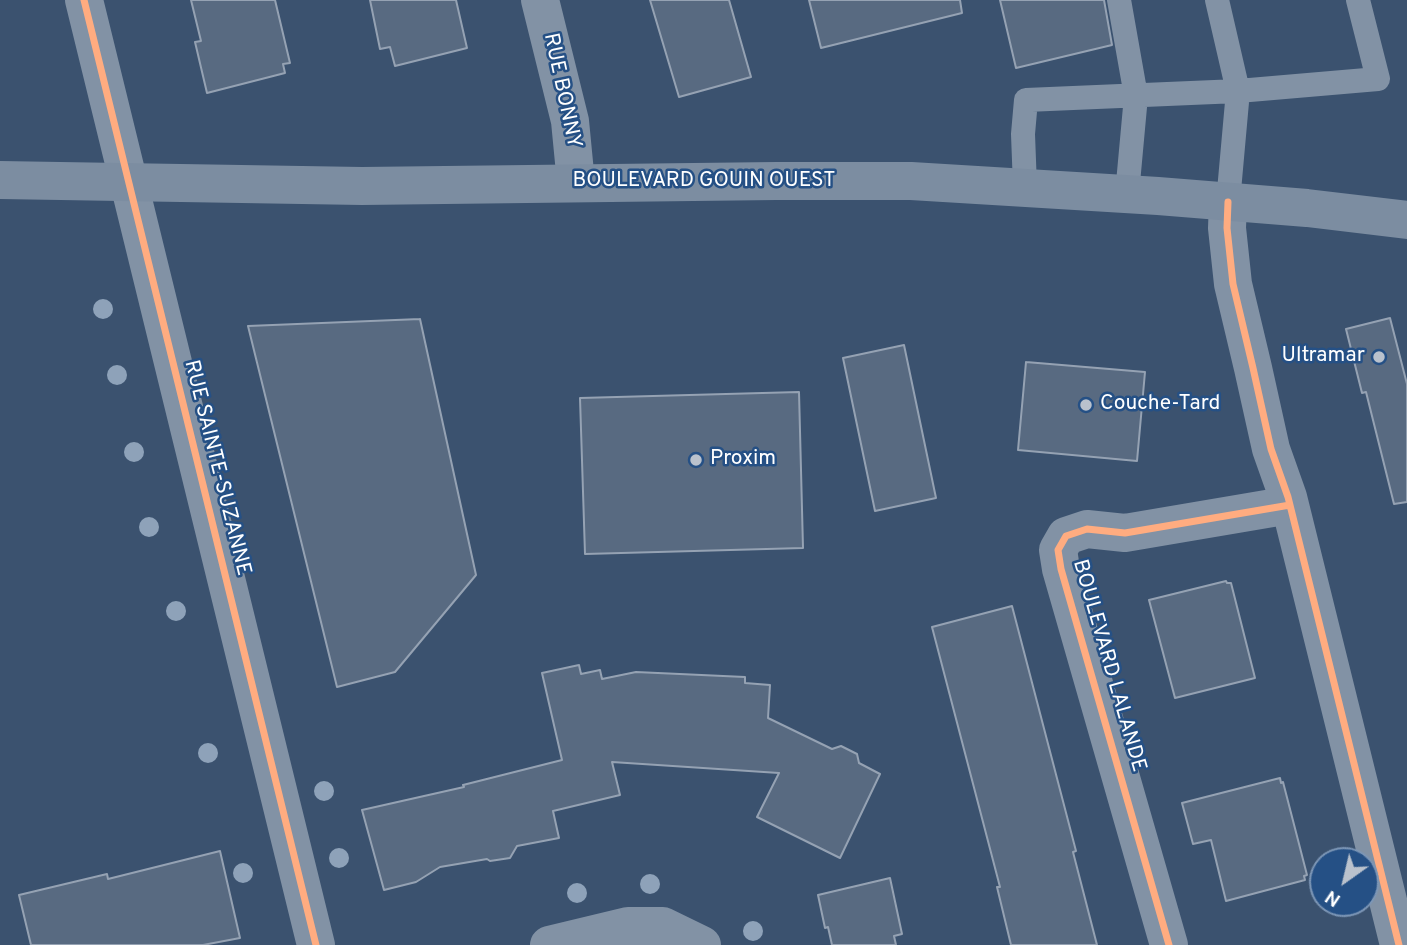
<!DOCTYPE html>
<style>
body{margin:0}
#map{position:relative;width:1407px;height:945px;overflow:hidden;background:#3b526f;font-family:Overpass,sans-serif}
canvas{display:block}
.north{position:absolute;left:1309px;top:847px;width:70px;height:70px;box-sizing:border-box;background:#255085;border:2px solid #7c96b6;border-radius:50%;rotate:214deg;font-size:19px;font-weight:700;line-height:28px;text-align:center;color:#fff}
.north::after{content:'';display:block;margin:auto;width:24px;height:32px;background:#bac2cd;clip-path:polygon(50% 0,100% 100%,50% 72%,0 100%)}
</style>
<div id="map">
<canvas width="1407" height="945"></canvas>
<div class="north">N</div>
</div>
<script>
const c = document.querySelector('canvas').getContext('2d');
c.lineJoin = 'round';
function fill(path, color) { c.fillStyle = color; c.fill(path, 'evenodd'); }
const shape = rows => new Path2D(rows.map(r => 'M' + r).join(''));
function trace(path, color, width, dash) { c.strokeStyle = color; c.lineWidth = width; c.lineCap = dash ? 'butt' : 'round'; c.setLineDash(dash || []); c.stroke(path); }
function label(font, color, halo, rows, align = 'center') {
  c.font = font + ' Overpass,sans-serif'; c.lineWidth = 5; c.setLineDash([]); c.textBaseline = 'middle'; c.strokeStyle = halo; c.fillStyle = color; for (const [text, x, y, turn = 0] of rows) {
    c.save(); c.translate(x, y); c.rotate((+turn || 0) * Math.PI / 180); c.textAlign = isNaN(turn) ? turn : align; if (halo) c.strokeText(text, 0, 0); c.fillText(text, 0, 0); c.restore();
  }
}
const building = shape([
 [191,0,275,0,290,63,283,64,285,73,207,93,195,42,201,41,191,0],
 [370,0,456,0,467,48,395,66,390,47,380,49,370,0],
 [650,0,729,0,751,77,679,97,650,0],
 [809,0,960,0,962,13,821,48,809,0],
 [1000,0,1104,0,1112,45,1016,68,1000,0],
 [1390,318,1407,384,1407,502,1394,504,1366,392,1362,393,1346,329,1390,318],
 [420,319,476,575,395,672,337,687,248,326,420,319],
 [904,345,936,498,875,511,843,358,904,345],
 [1026,362,1145,372,1137,461,1018,450,1026,362],
 [799,392,803,548,585,554,580,398,799,392],
 [1226,581,1227,583,1231,583,1255,678,1175,698,1149,600,1226,581],
 [1012,606,1076,851,1073,852,1097,945,1011,945,997,887,1000,887,932,627,1012,606],
 [579,665,581,674,600,670,602,679,636,672,745,677,745,683,770,685,768,718,832,749,841,746,857,754,859,763,880,774,840,858,757,817,779,773,612,762,620,795,553,811,559,838,517,846,510,858,490,861,487,859,440,867,416,882,384,890,362,810,464,787,463,785,562,760,542,673,579,665],
 [1280,778,1281,783,1283,782,1298,840,1307,875,1304,876,1305,880,1226,901,1211,840,1193,844,1182,803,1280,778],
 [220,851,240,938,203,945,31,945,19,895,107,874,108,879,220,851],
 [890,878,902,934,894,936,896,945,832,945,828,927,825,928,818,895,890,878]
]);
const service = shape([
 [1119,0,1136,96,1127,194],
 [1025,187,1023,134,1026,100,1238,91,1217,0],
 [1228,202,1238,91,1378,79,1358,0]
]);
const minor = shape([
 [84,0,316,945],
 [540,0,570,121,576,183],
 [1228,202,1227,228,1233,284,1253,368,1271,449,1288,497,1399,945],
 [549,945,628,926,663,926,702,945],
 [1169,945,1061,569,1058,550,1066,536,1087,529,1125,533,1290,505]
]);
const secondary = shape([
 [0,180,362,186,776,181,911,181,1158,196,1307,208,1407,220]
]);
const cycleway = shape([
 [84,0,316,945],
 [1228,202,1227,228,1233,284,1253,368,1271,449,1288,497,1399,945],
 [1169,945,1061,569,1058,550,1066,536,1087,529,1125,533,1290,505]
]);
const trees = [
 [103,309],
 [117,375],
 [134,452],
 [149,527],
 [176,611],
 [208,753],
 [324,791],
 [339,858],
 [243,873],
 [650,884],
 [577,893],
 [753,931]
];
const markers = [
 [1379,357,7,"#bac2cd"],
 [1086,405,7,"#bac2cd"],
 [696,460,7,"#bac2cd"]
];
const streetNames = [
 ["RUE BONNY",561,91,78],
 ["BOULEVARD GOUIN OUEST",704,182],
 ["RUE SAINTE-SUZANNE",216,468,76],
 ["BOULEVARD LALANDE",1108,666,74]
];
const poiNames = [
 ["Ultramar",1365,357,"right"],
 ["Couche-Tard",1100,405],
 ["Proxim",710,460]
];
fill(building, '#586a81');
trace(building, '#95a2b3', 2);
trace(service, '#8292a5', 24);
trace(minor, '#8292a5', 38);
trace(secondary, '#7c8da1', 38);
trace(cycleway, '#ffac80', 7);
c.fillStyle = '#8ea2b9';
for (const [x, y] of trees) { c.beginPath(); c.arc(x, y, 10, 0, 2 * Math.PI); c.fill(); }
for (const [x, y, r, color] of markers) { const dot = new Path2D(); dot.arc(x, y, r, 0, 2 * Math.PI); c.fillStyle = color; c.fill(dot); trace(dot, '#255085', 2.5); }
label('21px', '#fff', '#255085', streetNames);
label('21px', '#fff', '#255085', poiNames, 'left');
</script>
